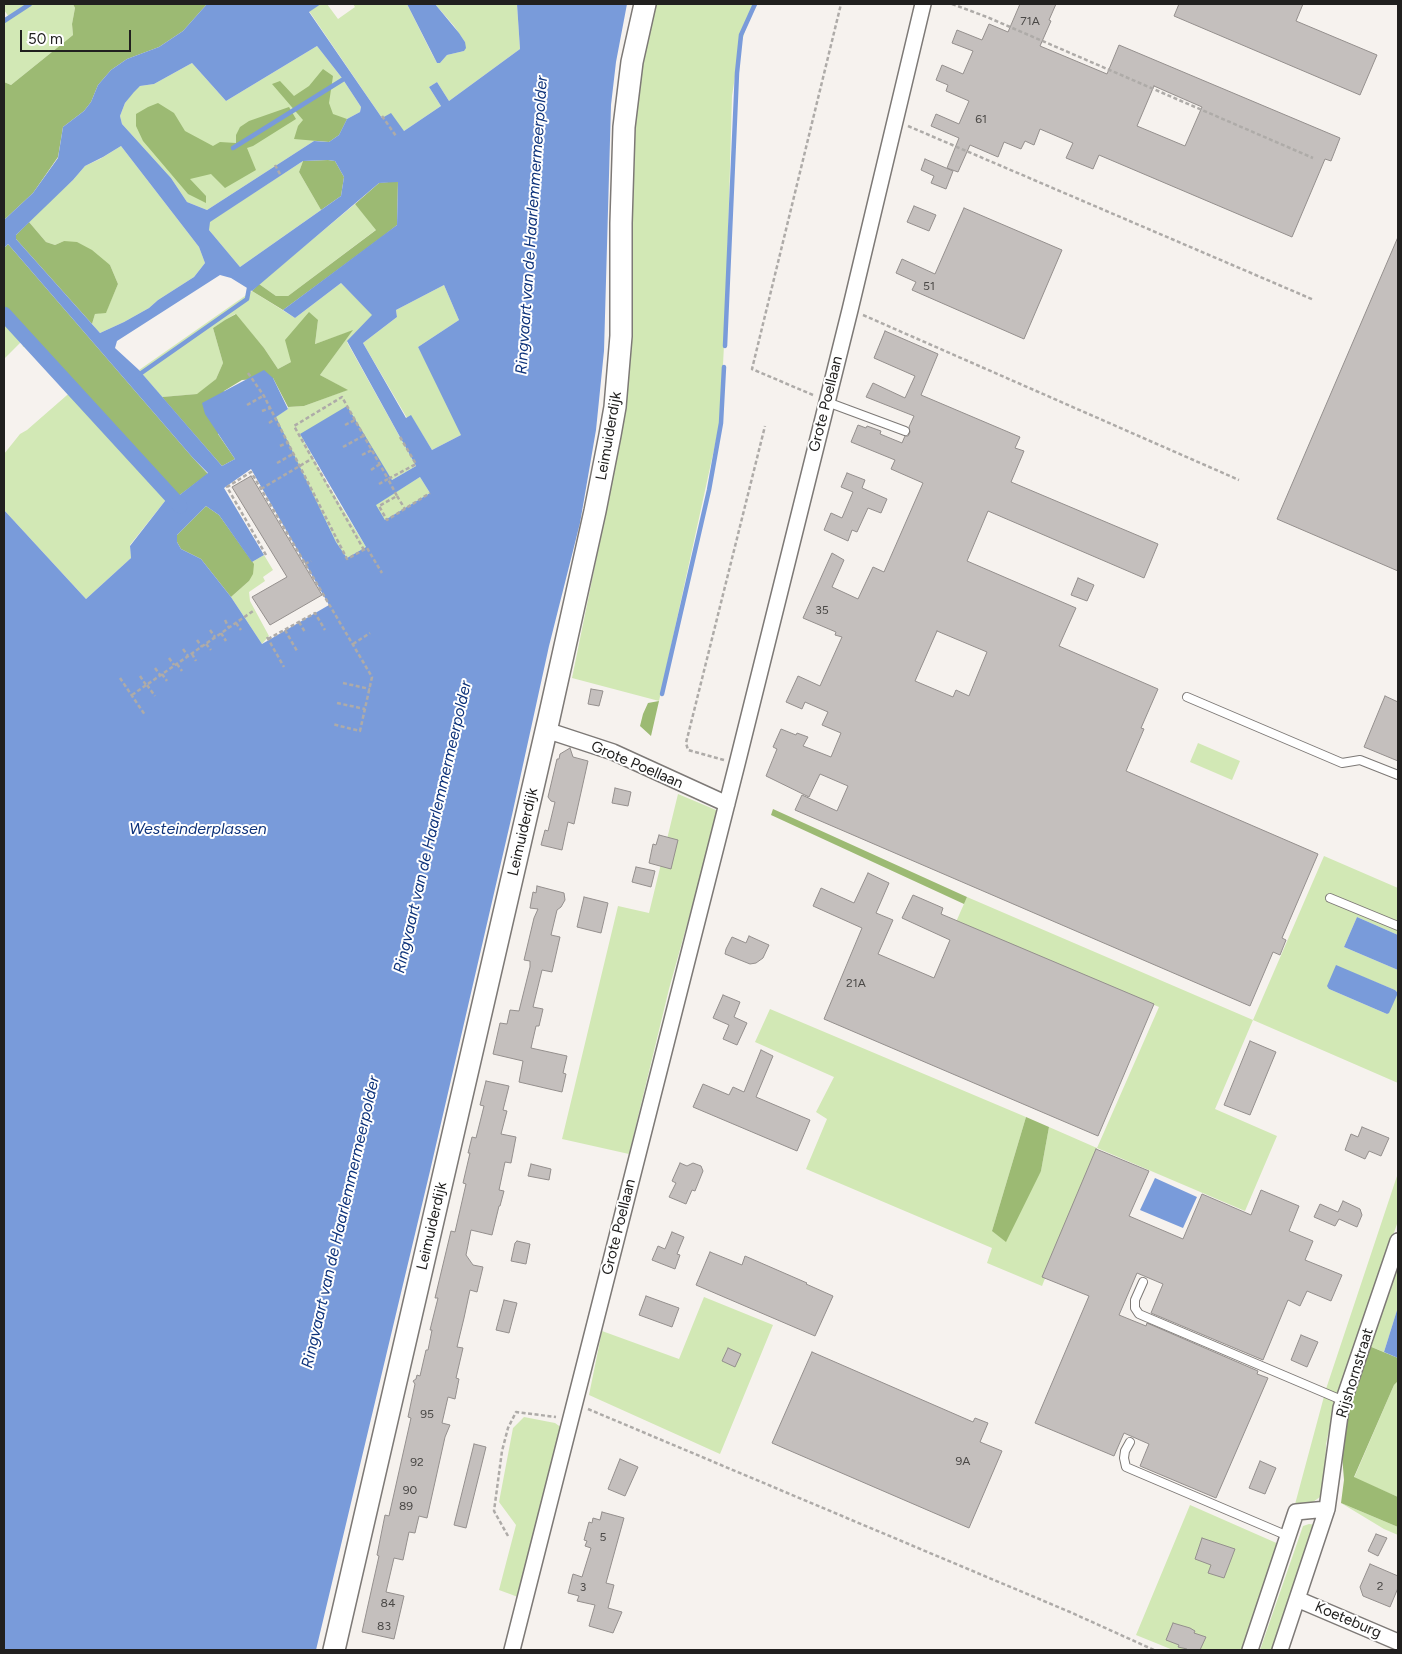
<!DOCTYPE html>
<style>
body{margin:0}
#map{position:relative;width:1402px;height:1654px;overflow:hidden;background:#f6f2ee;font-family:Figtree,sans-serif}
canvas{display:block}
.frame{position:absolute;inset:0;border:5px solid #21201f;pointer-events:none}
.scale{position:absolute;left:20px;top:30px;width:111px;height:22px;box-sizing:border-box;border:2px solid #21201f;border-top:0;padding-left:6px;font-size:15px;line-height:18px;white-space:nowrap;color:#21201f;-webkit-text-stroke:4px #fff;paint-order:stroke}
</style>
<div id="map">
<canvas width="1402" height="1654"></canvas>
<div class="frame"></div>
<div class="scale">50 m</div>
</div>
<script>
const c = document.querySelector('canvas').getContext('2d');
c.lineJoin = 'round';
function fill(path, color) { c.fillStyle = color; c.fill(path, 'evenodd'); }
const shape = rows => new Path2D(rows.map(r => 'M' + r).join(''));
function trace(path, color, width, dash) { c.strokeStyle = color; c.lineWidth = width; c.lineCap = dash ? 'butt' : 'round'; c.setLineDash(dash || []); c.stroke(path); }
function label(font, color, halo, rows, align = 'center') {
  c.font = font + ' Figtree,sans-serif'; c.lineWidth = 4; c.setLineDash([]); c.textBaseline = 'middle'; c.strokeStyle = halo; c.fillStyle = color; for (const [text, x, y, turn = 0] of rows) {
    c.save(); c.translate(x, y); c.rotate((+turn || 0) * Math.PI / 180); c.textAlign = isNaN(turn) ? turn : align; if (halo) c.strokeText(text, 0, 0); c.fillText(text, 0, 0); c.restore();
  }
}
const green = shape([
 [4,4,73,4,75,8,72,24,73,35,11,85,4,82,4,21,9,17,4,10],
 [321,4,327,4,338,19,355,7,353,4,407,4,431,52,437,63,440,63,447,55,464,51,465,42,454,26,435,4,517,4,520,49,449,101,437,82,429,87,441,106,404,131,384,118,382,118,309,11],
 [651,4,753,4,739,51,732,96,726,307,720,422,659,701,572,678,603,526,619,417,636,102],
 [317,46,342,78,361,107,360,112,347,119,339,135,314,141,207,210,187,202,171,178,122,124,120,116,125,103,133,92,140,86,154,84,192,63,226,101],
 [121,146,199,247,205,263,194,277,158,300,149,308,124,322,100,333,92,324,95,314,106,312,118,284,110,265,64,241,55,245,46,242,29,222,38,212,73,180,85,166,100,159],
 [303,161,299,172,321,210,240,267,209,230,209,222],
 [355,204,377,229,288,296,276,296,259,284],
 [341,283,373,315,347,342,416,466,392,480,384,468,300,434,327,483,366,547,347,558,336,542,275,417,288,409,288,407,304,406,347,390,320,375,352,331,315,344,318,320,291,362,278,369,264,348,235,314,213,328,223,363,216,379,198,394,162,397,139,370,252,291,295,318],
 [444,285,459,320,418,347,461,429,461,435,432,450,411,416,407,418,363,343,397,317,396,310],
 [4,311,33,343,23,347,22,341,4,359],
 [74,389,168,488,165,501,130,545,131,558,86,599,4,510,4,454,20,434,27,430],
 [420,477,430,493,385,520,375,505],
 [264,555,273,570,263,577,265,581,249,592,250,601,269,636,262,644,231,597,249,581,252,562],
 [1198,743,1240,761,1232,780,1190,762],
 [678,794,716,810,717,817,669,989,629,1154,562,1139,618,906,649,913],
 [1324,856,1398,888,1398,935,1357,917,1344,947,1398,970,1398,1083,1253,1020,1215,1109,1277,1136,1245,1211,1097,1148,1042,1286,987,1263,992,1248,806,1169,827,1119,816,1112,834,1077,755,1042,770,1009,1026,1117,992,1231,1041,1171,1049,1127,1097,1148,1159,1007,956,922,967,897,1253,1020],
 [1336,966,1395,990,1398,993,1387,1014,1329,989],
 [1398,1173,1398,1221,1334,1409,1326,1444,1325,1489,1320,1497,1313,1502,1294,1508,1326,1389],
 [1398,1259,1398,1307,1384,1352,1369,1346],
 [704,1297,773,1325,720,1454,589,1395,602,1331,679,1359],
 [1398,1381,1398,1497,1354,1478,1394,1385],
 [524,1417,555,1423,562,1428,518,1597,499,1590,516,1525,499,1502,513,1428],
 [1341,1503,1398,1527,1398,1535,1384,1529],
 [1190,1505,1281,1545,1243,1650,1173,1650,1136,1635],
 [1309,1524,1316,1525,1273,1650,1260,1650,1303,1526]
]);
const forest = shape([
 [73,4,207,4,183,31,159,47,127,59,111,70,98,85,91,102,84,111,63,127,58,157,33,193,4,220,4,82,11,85,73,35,72,24,75,8],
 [323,69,333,76,329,103,333,114,347,119,339,135,329,142,294,139,298,126,303,120,272,84,280,81,294,96,309,86],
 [158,103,174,113,185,131,213,146,220,142,236,143,236,135,240,127,249,121,289,107,296,119,253,146,247,148,256,170,225,188,211,174,190,179,206,196,206,203,188,194,143,141,136,126,136,114,148,107],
 [328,160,335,161,344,177,341,196,321,210,299,172,303,161],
 [398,181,397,225,382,237,283,310,252,291,259,284,276,296,288,296,376,230,355,204,379,183],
 [29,222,46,242,55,245,64,241,77,242,92,250,110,265,118,284,106,313,95,314,92,324,16,239,16,235],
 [8,244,193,458,208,474,177,497,144,464,4,311,4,248],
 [309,312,318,320,315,344,353,330,320,375,348,390,304,406,288,407,273,378,242,380,224,391,218,434,235,459,222,466,162,397,197,394,216,379,223,363,213,328,225,320,236,314,264,348,278,369,291,362,285,340],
 [206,506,219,515,254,564,253,574,249,581,231,597,201,559,181,549,177,542,177,535],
 [659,701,651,736,640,726,643,714,648,703],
 [773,809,967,897,964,904,771,815],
 [1026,1117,1049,1127,1041,1171,1006,1242,992,1231],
 [1369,1346,1398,1358,1398,1381,1394,1385,1354,1477,1398,1497,1398,1527,1341,1503,1344,1480,1341,1442,1347,1410]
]);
const water = shape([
 [207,4,321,4,309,12,382,118,391,113,404,131,441,106,429,87,437,82,449,101,520,49,517,4,627,4,616,62,611,105,604,351,596,430,580,523,549,646,512,815,430,1171,316,1650,4,1650,4,510,86,599,131,558,130,546,165,501,168,488,177,497,208,473,193,458,8,244,4,248,4,220,33,193,58,158,63,127,84,111,91,102,98,85,111,70,127,59,159,47,183,31],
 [317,46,342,78,361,107,360,112,347,119,339,135,329,142,314,141,207,210,187,202,171,178,122,124,120,116,125,103,134,92,140,86,154,84,192,63,226,101],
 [121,146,199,247,205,263,194,277,158,300,149,308,124,322,100,333,16,239,16,235,73,180,85,166,103,157],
 [328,160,335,161,344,177,341,196,240,267,209,230,210,222,303,161],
 [398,182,397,225,283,310,295,318,341,283,372,315,347,341,416,466,392,480,347,406,300,434,366,547,347,558,336,542,276,417,288,409,273,378,264,370,202,403,205,414,235,459,222,466,139,370,115,348,117,341,220,275,231,278,252,291,379,183],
 [444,285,459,320,418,347,461,435,432,450,411,415,406,418,363,343,397,317,396,310],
 [251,469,329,605,262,644,231,597,201,559,181,549,177,542,177,535,206,506,219,515,252,562,264,555,224,488],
 [420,477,430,493,385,520,376,505],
 [407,4,435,4,459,33,465,42,466,48,464,51,447,55,440,63,437,63],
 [1357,917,1398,935,1398,970,1344,947],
 [1336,965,1395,990,1398,993,1389,1013,1387,1014,1329,989,1327,986],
 [1155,1178,1197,1197,1183,1228,1140,1210],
 [1398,1307,1398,1358,1384,1352]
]);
const stream = shape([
 [4,21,30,4],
 [233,148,347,77],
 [725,346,737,73,741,35,755,4],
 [137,376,247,299,250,283],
 [662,694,709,490,721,423,724,367]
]);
const canal = shape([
 [4,314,180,506]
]);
const building = shape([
 [1020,4,1056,4,1049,20,1051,21,1040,46,1107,74,1119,45,1340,138,1331,161,1325,159,1292,237,1099,155,1093,169,1066,158,1073,143,1040,129,1034,145,1025,141,1021,149,1004,142,998,157,970,145,958,172,947,168,959,138,931,126,936,114,959,124,969,101,946,91,948,85,936,80,942,65,963,74,973,51,952,43,957,30,982,40,989,24,1008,32,1020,4],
 [1154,86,1202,107,1185,146,1137,126,1154,86],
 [1179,4,1303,4,1296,21,1377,55,1360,95,1174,16,1179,4],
 [925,159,953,171,946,189,931,183,934,176,921,170,925,159],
 [914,206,936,215,929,231,907,222,914,206],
 [964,208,1062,250,1024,339,912,290,916,282,896,273,902,259,935,274,964,208],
 [1398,237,1398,571,1277,519,1398,237],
 [885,331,938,354,921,395,1020,437,1015,448,1024,451,1011,482,1158,544,1144,578,988,511,967,561,1076,608,1059,646,1158,689,1141,728,1144,729,1126,771,1318,854,1282,938,1286,940,1280,955,1273,952,1250,1006,795,810,802,795,837,811,848,786,820,774,809,797,766,776,777,749,773,747,781,729,796,735,797,733,808,737,803,746,831,757,841,733,822,725,828,712,805,702,802,709,786,702,798,676,820,686,842,637,835,635,836,632,803,618,832,553,844,560,832,587,858,599,873,567,884,572,923,483,891,469,895,460,851,442,858,425,866,428,867,426,881,431,880,434,902,443,905,436,908,436,910,432,909,427,914,416,866,397,873,383,905,398,915,376,874,358,885,331],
 [937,631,987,652,969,696,956,690,953,697,915,681,937,631],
 [847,473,865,480,862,488,887,499,881,513,868,508,857,532,852,530,848,541,824,530,831,513,842,518,853,492,841,487,847,473],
 [251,476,322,595,270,625,252,597,287,577,232,487,251,476],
 [1078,578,1094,585,1087,601,1071,595,1078,578],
 [591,689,603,691,599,706,588,704,591,689],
 [1385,696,1398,702,1398,761,1364,747,1385,696],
 [570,748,573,757,588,761,574,824,568,822,562,850,541,845,545,830,548,831,555,802,551,801,548,797,557,759,559,759,560,754,570,748],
 [615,788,631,792,628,806,612,803,615,788],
 [659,835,678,840,671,869,649,863,653,844,656,845,659,835],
 [636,867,655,871,651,887,632,882,636,867],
 [868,873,889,883,876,913,893,920,878,954,934,978,950,940,902,918,913,895,943,908,941,914,1154,1004,1098,1136,824,1019,862,928,813,906,821,888,854,903,868,873],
 [537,886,564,893,565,900,561,907,557,910,551,935,560,937,552,972,542,970,533,1007,543,1009,539,1026,536,1026,531,1048,567,1056,563,1073,566,1074,562,1092,519,1082,523,1061,493,1054,500,1023,507,1024,510,1010,519,1011,530,967,530,961,524,960,534,918,538,909,530,908,533,892,536,893,537,886],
 [584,897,608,903,601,933,577,927,584,897],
 [749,936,769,945,763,958,756,963,750,964,725,954,726,949,732,937,746,943,749,936],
 [723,995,740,1002,734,1017,747,1023,737,1045,723,1039,729,1025,713,1018,723,995],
 [1250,1041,1276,1052,1250,1115,1224,1105,1250,1041],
 [761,1050,773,1056,756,1097,810,1120,797,1151,693,1107,703,1084,729,1095,733,1087,744,1092,761,1050],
 [486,1081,509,1086,503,1110,507,1111,501,1134,516,1137,511,1163,505,1162,499,1190,504,1191,500,1206,499,1206,492,1235,471,1230,466,1255,473,1265,483,1267,477,1292,470,1290,464,1318,457,1347,463,1348,456,1378,459,1379,455,1399,448,1397,442,1423,450,1425,445,1437,427,1518,419,1516,415,1533,409,1532,403,1560,394,1558,386,1592,404,1596,394,1639,362,1632,379,1556,377,1555,385,1515,389,1516,411,1418,408,1417,415,1384,413,1381,416,1379,417,1375,420,1376,426,1350,428,1350,432,1330,430,1330,438,1298,435,1298,451,1231,455,1232,466,1184,463,1183,470,1153,468,1153,472,1137,476,1138,484,1106,480,1105,486,1081],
 [1362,1127,1389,1138,1381,1156,1369,1151,1365,1159,1345,1150,1351,1134,1358,1137,1362,1127],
 [1096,1149,1149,1171,1129,1216,1183,1239,1202,1194,1251,1215,1261,1190,1299,1206,1289,1231,1313,1241,1305,1260,1342,1275,1331,1301,1307,1291,1300,1306,1288,1300,1263,1360,1151,1313,1163,1284,1137,1273,1119,1315,1146,1326,1147,1323,1258,1371,1257,1374,1268,1378,1216,1498,1140,1466,1149,1444,1124,1433,1114,1456,1035,1423,1089,1296,1042,1277,1096,1149],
 [680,1163,687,1166,693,1163,701,1166,703,1171,695,1191,692,1190,686,1204,669,1197,676,1183,672,1181,680,1163],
 [531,1164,551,1169,549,1180,528,1176,531,1164],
 [1343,1201,1360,1209,1362,1215,1357,1227,1339,1219,1335,1226,1314,1217,1320,1204,1338,1212,1343,1201],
 [672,1232,684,1237,677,1254,680,1255,675,1269,652,1260,658,1246,665,1249,672,1232],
 [517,1241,530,1244,526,1264,511,1261,515,1243,517,1241],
 [710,1252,742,1265,745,1256,807,1283,806,1284,833,1296,815,1336,696,1285,710,1252],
 [646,1296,679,1308,672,1327,639,1315,646,1296],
 [504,1300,517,1303,509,1333,496,1330,504,1300],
 [1301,1335,1318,1342,1307,1367,1291,1360,1301,1335],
 [728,1348,741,1354,735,1367,722,1361,728,1348],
 [812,1352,973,1422,975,1418,988,1423,980,1442,1002,1451,969,1528,772,1443,812,1352],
 [474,1444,486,1447,466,1528,454,1525,474,1444],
 [620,1459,638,1467,625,1496,608,1489,620,1459],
 [1260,1461,1276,1468,1265,1494,1249,1488,1260,1461],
 [602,1512,624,1518,606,1583,614,1585,608,1608,622,1612,613,1633,589,1626,595,1605,577,1601,579,1596,568,1593,573,1574,582,1577,591,1548,585,1546,587,1541,584,1540,589,1522,592,1523,593,1518,600,1520,602,1512],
 [1376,1534,1387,1538,1378,1556,1368,1551,1376,1534],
 [1202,1538,1235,1549,1224,1578,1208,1573,1211,1565,1195,1559,1202,1538],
 [1370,1564,1398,1576,1398,1588,1390,1607,1363,1596,1360,1587,1370,1564],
 [1173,1623,1190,1628,1195,1631,1194,1633,1206,1637,1200,1650,1186,1650,1187,1649,1178,1647,1179,1645,1166,1640,1173,1623]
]);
const path = shape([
 [952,4,987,17,1313,158],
 [382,116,396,136],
 [908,126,1314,300],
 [275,165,281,176],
 [863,315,1239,480],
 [248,373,264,396,347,559,367,548,382,573],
 [813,395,752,369,841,4],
 [247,405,263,396],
 [262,411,270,408],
 [269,423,275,419],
 [345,425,355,420],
 [400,437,416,464,388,479,397,496,379,506,387,520,430,493],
 [280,446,287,443],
 [343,447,363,436],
 [362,455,372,450],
 [277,463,293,454],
 [371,470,380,464],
 [261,489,313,458],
 [397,496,405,509],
 [364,550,294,426,342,397,388,479,379,484],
 [266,555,227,487,251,472,372,677,360,731,332,724],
 [305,564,311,561],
 [225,620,229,628],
 [299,622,305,632],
 [236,623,241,630],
 [210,630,215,637],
 [285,630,297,651],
 [221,633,226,641],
 [267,637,284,667],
 [268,639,315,613,325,630],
 [197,640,202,647],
 [206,644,211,650],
 [353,644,370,633],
 [183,649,188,656],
 [192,654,196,661],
 [169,658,174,665],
 [177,664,182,671],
 [155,668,160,675],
 [162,674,167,681],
 [140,676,146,685],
 [120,678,145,715],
 [343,683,370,689],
 [147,685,155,696],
 [132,695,253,611],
 [337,703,365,709],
 [724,760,688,750,686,743,765,426],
 [588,1409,1070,1612,1154,1650],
 [508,1536,494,1511,502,1451,508,1428,516,1412,556,1417]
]);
const lane = shape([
 [827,402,905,431],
 [1187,697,1342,763,1360,760,1398,775],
 [1330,898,1398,926],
 [1143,1282,1135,1300,1135,1308,1139,1314,1344,1401],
 [1130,1442,1125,1451,1124,1458,1126,1467,1288,1536]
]);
const street = shape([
 [546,730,613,752,727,804],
 [1297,1599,1398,1642],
 [512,1650,737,764,850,310,923,4],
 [1250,1650,1296,1512,1327,1509],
 [1280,1650,1327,1509,1341,1408,1398,1241]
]);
const secondary = shape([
 [334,1650,549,718,595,511,610,435,615,407,621,336,621,223,624,127,632,62,645,4]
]);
const numberNames = [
 ["71A",1030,21],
 ["61",981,119],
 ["51",929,286],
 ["35",822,610],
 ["21A",856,983],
 ["95",427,1414],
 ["9A",963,1461],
 ["92",417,1462],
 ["90",410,1490],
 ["89",406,1506],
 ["5",603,1537],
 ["2",1380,1586],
 ["3",583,1587],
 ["84",388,1603],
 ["83",384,1626]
];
const streetNames = [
 ["Grote Poellaan",826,404,-76],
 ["Leimuiderdijk",609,436,-80],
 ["Grote Poellaan",637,765,23],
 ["Leimuiderdijk",523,832,-77],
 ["Leimuiderdijk",432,1226,-77],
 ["Grote Poellaan",619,1227,-76],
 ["Rijshornstraat",1355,1373,-73],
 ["Koeteburg",1348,1620,23]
];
const waterNames = [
 ["Ringvaart van de Haarlemmermeerpolder",532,225,-86],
 ["Ringvaart van de Haarlemmermeerpolder",433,827,-77],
 ["Westeinderplassen",198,829],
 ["Ringvaart van de Haarlemmermeerpolder",341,1222,-77]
];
fill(green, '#d2e8b5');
fill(forest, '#9cba73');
fill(water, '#799bda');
trace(stream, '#799bda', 4.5);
trace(canal, '#799bda', 15);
fill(building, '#c4bfbd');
trace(building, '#948f8d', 1);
trace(lane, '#7d7976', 10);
trace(street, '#7d7976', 18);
trace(secondary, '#7d7976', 24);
trace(path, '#aeaba8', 2.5, [4, 2.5]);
trace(lane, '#fff', 8);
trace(street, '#fff', 15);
trace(secondary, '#fff', 21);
label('12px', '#4a4846', null, numberNames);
label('15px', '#21201f', '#fff', streetNames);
label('italic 16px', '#0e337b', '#fff', waterNames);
</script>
